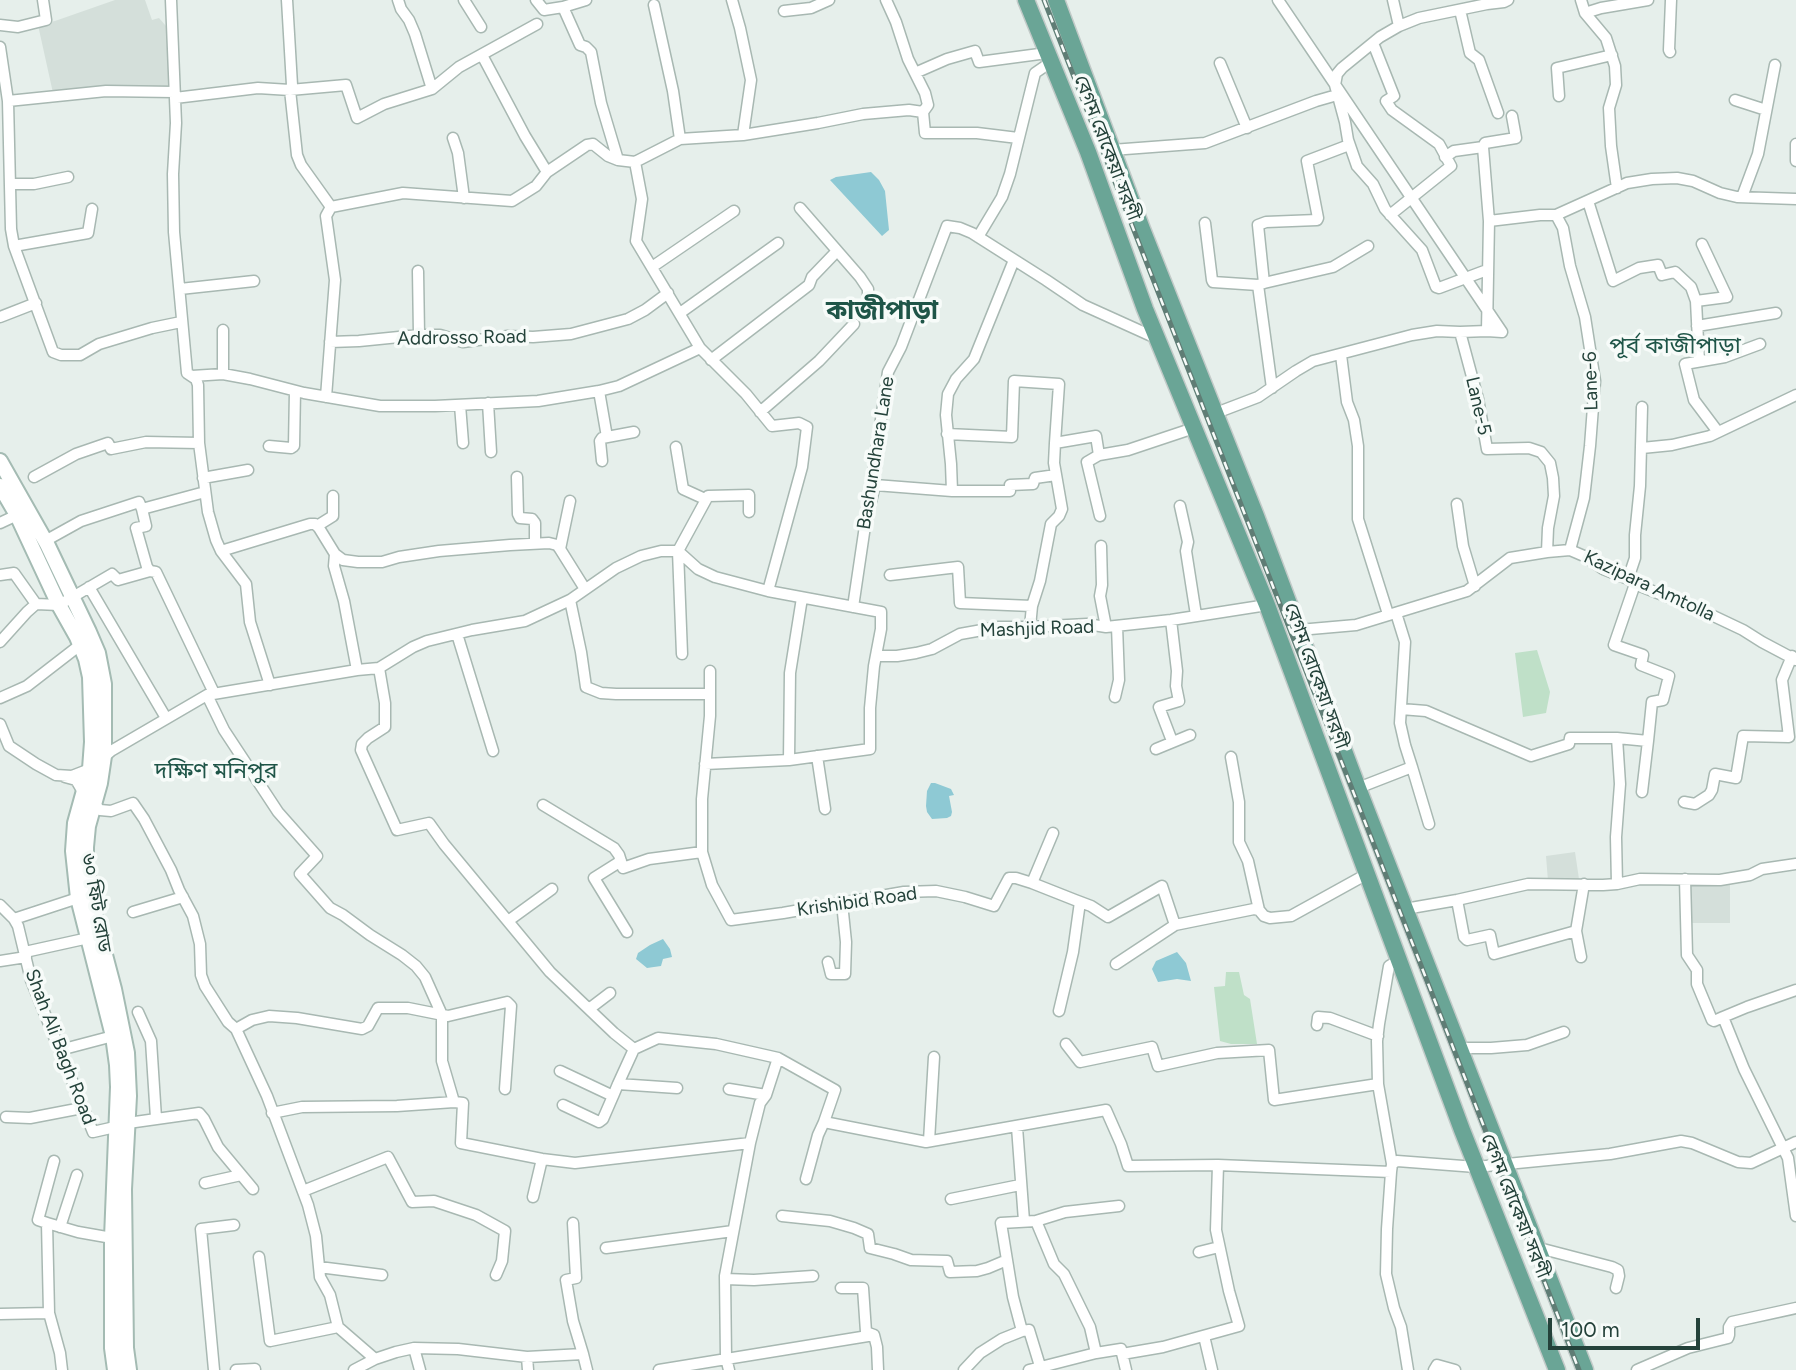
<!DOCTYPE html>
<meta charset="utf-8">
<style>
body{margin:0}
#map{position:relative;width:1796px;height:1370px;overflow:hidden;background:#e6efeb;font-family:Figtree,sans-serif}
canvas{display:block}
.scale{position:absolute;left:1548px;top:1318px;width:152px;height:32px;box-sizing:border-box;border:4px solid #24423a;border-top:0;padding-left:9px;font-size:21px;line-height:24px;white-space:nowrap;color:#24423a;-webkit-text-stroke:5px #f7fbf9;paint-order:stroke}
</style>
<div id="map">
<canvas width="1796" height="1370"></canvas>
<div class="scale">100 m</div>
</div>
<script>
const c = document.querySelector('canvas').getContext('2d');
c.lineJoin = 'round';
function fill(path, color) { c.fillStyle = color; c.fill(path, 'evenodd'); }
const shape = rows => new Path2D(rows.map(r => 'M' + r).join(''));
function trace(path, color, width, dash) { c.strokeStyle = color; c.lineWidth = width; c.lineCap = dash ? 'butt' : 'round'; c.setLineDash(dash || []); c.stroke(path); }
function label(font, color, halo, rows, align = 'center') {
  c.font = font + ' Figtree,"Noto Sans Bengali",sans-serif'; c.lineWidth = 7; c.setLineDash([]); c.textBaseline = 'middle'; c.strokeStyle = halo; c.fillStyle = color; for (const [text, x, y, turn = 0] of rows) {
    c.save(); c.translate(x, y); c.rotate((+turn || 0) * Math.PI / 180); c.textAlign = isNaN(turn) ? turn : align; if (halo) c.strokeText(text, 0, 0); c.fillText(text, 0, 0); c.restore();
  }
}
const built = shape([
 [115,0,145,0,152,20,159,18,166,26,170,88,111,86,53,93,38,25,55,21],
 [1575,852,1579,879,1548,881,1546,856],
 [1688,882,1730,882,1730,923,1688,923]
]);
const green = shape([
 [1537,650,1550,692,1546,713,1523,717,1515,653],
 [1226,972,1239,972,1244,995,1250,999,1257,1044,1231,1044,1220,1041,1214,987,1225,986]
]);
const water = shape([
 [871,172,879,180,885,191,889,230,882,236,830,180,836,177],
 [931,783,935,783,951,789,954,795,949,796,952,812,951,816,947,818,932,819,927,812,926,806,927,791],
 [663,939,670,949,672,957,663,959,661,966,647,968,636,959,638,953,650,945],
 [1177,952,1186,963,1191,981,1177,979,1158,982,1152,969,1156,961]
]);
const street = shape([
 [171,0,176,123,173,174,174,232,187,373,196,379,198,385,199,443,208,512,216,540,221,551,246,584,250,622,270,685],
 [287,0,292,85,290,90,297,155,301,165,331,207],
 [398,0,401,9,409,20,415,34,432,89],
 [464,0,481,27],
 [536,0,544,10,563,7,580,45,586,47,591,52,601,103,618,160],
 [732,0,740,28,751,80,743,135],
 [1278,0,1502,332,1487,331],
 [1393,0,1399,26],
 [1581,0,1585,13,1606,38,1615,66,1616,85,1609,108,1611,146,1617,188],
 [654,5,673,91,680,139],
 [563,7,586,0],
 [1460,10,1470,53,1479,60,1498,113],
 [784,11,811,8,829,0],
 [1585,13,1601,8,1648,0],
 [0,25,18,27,46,20,43,0],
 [1373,43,1394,96,1386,101,1392,110,1439,144,1451,166,1390,215],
 [0,47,8,101,11,229,14,246,53,352,61,355,80,355,99,344,152,328,181,322],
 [1670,52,1669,50,1671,0],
 [482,55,525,136,547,172],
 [1220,63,1247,128],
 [915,73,947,59,975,51,979,62,1047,53],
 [1559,96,1557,68,1612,55],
 [175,98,258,88,290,90,346,85,357,118,384,104,432,89,459,67,537,24],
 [1735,100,1766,110],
 [8,101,106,91,174,92],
 [923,112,925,133,977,133,1018,138],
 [453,138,458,153,464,198],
 [1796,144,1796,161],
 [1483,147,1489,221],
 [1112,150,1205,143,1316,101,1337,95],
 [1445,157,1454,151,1483,147,1485,143,1516,138,1512,116],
 [635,162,642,199,636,241,700,348,746,394,772,426,799,423,807,427,802,467,768,591],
 [10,184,34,184,68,177],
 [1742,197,1758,154,1775,65],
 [1588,201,1613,281,1639,268,1658,265,1662,275,1675,272,1691,287,1696,301,1699,361],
 [331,207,403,193,512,201,536,186,547,172,587,145,593,144,608,156,618,160,635,162,680,139,743,135,818,123,863,114,909,110,923,112,928,105,925,93,908,59,896,22,886,0],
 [800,208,860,277,868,289,868,298],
 [1556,215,1563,228,1570,266,1585,317,1595,381,1590,446,1584,498,1570,550],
 [1205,223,1212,280,1213,282,1258,285,1264,283,1333,267,1368,246],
 [978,237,1002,197,1010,174,1035,73,1051,62],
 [14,246,88,233,92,209],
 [652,267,734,211],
 [1487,270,1439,288,1436,287,1422,250,1385,209,1373,184,1357,166,1348,140,1345,122,1335,85,1337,74,1342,68,1380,37,1399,26,1419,18,1487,4,1504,2,1508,0],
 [418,271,419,335],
 [1264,283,1258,225,1266,222,1317,220,1318,218,1307,161,1349,145],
 [1258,285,1272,388],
 [180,289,254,281],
 [1696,301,1727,297,1702,244],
 [680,313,778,243],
 [0,317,36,303],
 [1697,326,1776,313],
 [1460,332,1478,399,1487,449,1529,448,1541,452,1550,463,1553,478,1554,496,1548,528,1547,552],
 [330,342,359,341,419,335,440,335,463,342,508,336,533,337,571,334,628,319,645,310,668,293],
 [1341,355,1347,402,1354,420,1358,446,1358,519,1388,614],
 [711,360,809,285,812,277,837,251],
 [223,374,223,330],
 [192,376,223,374,250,379,304,393,380,406,435,406,538,401,599,391,619,386,700,348],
 [599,391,607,437],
 [326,397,335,280,326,216,331,207],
 [488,403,491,452],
 [460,405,463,443],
 [760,412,819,361,854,324],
 [1216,413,1258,397,1296,371,1313,361,1412,335,1437,331,1460,332,1487,331,1489,221,1540,215,1556,215,1627,183,1652,179,1677,178,1693,181,1720,193,1737,197,1796,199],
 [1718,432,1694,400,1685,364,1725,357,1760,344],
 [947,434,1012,437,1014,381,1059,384,1055,443,1096,436,1099,455,1128,450,1194,428],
 [269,446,291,448,294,446,295,391],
 [676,447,683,489,705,499],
 [1642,448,1672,445,1710,436,1796,395],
 [1099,455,1087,462,1100,516],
 [602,461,600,441,602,438,634,432],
 [34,477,76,454,108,443,111,449,146,442,199,443],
 [517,477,518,514,520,518,532,519,535,523,535,543],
 [203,478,248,470],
 [875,485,952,491,1010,491,1010,485,1033,484,1035,478,1056,475],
 [952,491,951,464,946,415,948,394,956,379,974,359,1014,260],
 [1457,504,1463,546,1475,586],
 [1180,506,1188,542,1186,551,1196,615],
 [142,509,146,526,136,528,147,567,150,571],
 [0,523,17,515],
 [317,526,333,516,333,496],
 [45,541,81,521,139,502,142,509,205,492],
 [1101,546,1102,585,1100,596,1106,627],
 [560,549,570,501],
 [221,551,310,524,315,524,319,528,335,554,343,560,358,562,382,562,399,557,439,551,510,545,549,543,557,545,560,549,585,589],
 [335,554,334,566,344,601,357,670],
 [0,575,14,573,36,604],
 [890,575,958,567,960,603,1032,606],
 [1628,579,1635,558,1635,535,1640,486,1642,407],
 [89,587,166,718],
 [570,600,581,652,586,687,601,693,616,694,710,694],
 [853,607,865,526,875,485,873,474,888,372,901,347,947,226,960,228,972,233,1046,280,1083,305,1156,338],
 [1396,613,1405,642,1400,723,1405,745,1412,767],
 [1171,620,1177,671,1176,686,1179,701,1159,707,1172,741],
 [1030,627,1032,606,1040,581,1051,524,1059,516,1062,509,1054,463,1055,443],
 [1299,630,1356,625,1467,591,1510,558,1547,552,1570,550,1584,556,1603,569,1628,579,1635,584,1705,612,1743,630,1762,642,1796,660],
 [457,634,493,751],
 [0,642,27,612,36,604,59,605,112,574,118,580,150,571,156,572,214,693],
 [682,654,678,551,708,496,749,495,749,512],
 [877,656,897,656,916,653,932,649,960,634,999,627,1030,627,1087,624,1106,627,1171,620,1267,605],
 [379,668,385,703,385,727,368,738,362,744,361,750,397,830,429,823,444,844,550,972,614,1033,634,1049],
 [710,671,710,716,702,799,702,852,712,885,731,920,783,913,904,892,936,891,965,897,994,906,1009,878,1016,878,1032,883,1075,900,1091,906,1108,917,1162,886,1175,925,1254,909,1259,910,1264,916,1270,918,1291,916,1367,874],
 [207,695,224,730,278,812,317,856,300,874,330,908,343,915,370,935,402,955,416,966,425,977,442,1015,442,1061,454,1102,463,1103,461,1143,542,1159,575,1163,750,1143],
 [1115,697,1119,680,1117,626],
 [0,698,27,686,80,645],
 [1401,709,1426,711,1531,756,1569,744,1570,738,1617,738,1648,741,1652,702,1663,700,1669,676,1641,665,1643,655,1614,645,1635,584],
 [0,724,9,746,36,764,56,775,72,776,90,769,111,751,207,695,357,670,379,668,413,647,427,641,472,630,525,621,570,600,616,568,641,556,661,551,678,551,698,569,715,577,768,591,881,612,881,629,874,666,870,708,870,749,789,760,705,764],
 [1617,738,1620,784,1616,837,1617,884],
 [1156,749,1190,735],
 [817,756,825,809],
 [1231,757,1239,802,1239,842,1248,861,1259,910],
 [789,760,790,673,802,598],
 [65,777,76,780,83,792,100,810,111,811,133,803,144,819,171,870,179,890,193,916,200,944,201,975,205,986,228,1022,236,1029,252,1020,269,1016,297,1018,362,1029,368,1026,378,1008,408,1008,448,1016,507,1002,511,1006,505,1089],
 [1358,788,1412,767,1429,824],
 [1642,792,1648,741],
 [1684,802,1695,804,1709,795,1712,790,1715,774,1736,778,1743,736,1789,737,1782,680,1792,656],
 [543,805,614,848,619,855,623,868,649,859,702,852],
 [621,861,594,878,627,932],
 [1685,879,1687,955,1697,970,1697,984,1712,1020,1714,1021,1723,1017,1744,1069,1788,1158,1796,1216],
 [1032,883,1053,833],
 [1457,900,1464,937,1467,940,1490,935,1494,954,1576,931],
 [0,905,14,919,18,926,31,980,93,1132,115,1127],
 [1405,909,1457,900,1528,884,1603,885,1617,884,1640,879,1720,880,1750,875,1762,869,1796,864],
 [133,912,183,897],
 [14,919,78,898],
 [508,921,552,889],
 [25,952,93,937],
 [1581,957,1576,931,1584,884],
 [0,961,26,957],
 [828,962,831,974,845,974,846,942,842,903],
 [1116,964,1175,925],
 [589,1009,610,993],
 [1059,1011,1073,952,1080,902],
 [138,1012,151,1041,156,1118],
 [1723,1017,1747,1007,1796,990],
 [1317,1025,1318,1017,1330,1018,1378,1036],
 [236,1029,267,1096,308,1205,316,1236,320,1277,330,1295,338,1327,375,1359,396,1352,414,1348,458,1349,527,1357,583,1354,587,1370],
 [1066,1044,1080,1062,1152,1047,1158,1066,1217,1053,1269,1050,1274,1100,1378,1084],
 [1461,1048,1491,1048,1527,1045,1564,1032],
 [60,1050,117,1035],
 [560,1071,613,1096,618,1084,677,1088],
 [618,1084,634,1049,658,1038,716,1044,778,1058,835,1090,824,1122,926,1142,1106,1110,1121,1144,1128,1166,1218,1165,1391,1172,1392,1164,1397,1161,1476,1167,1610,1154,1681,1141,1692,1143,1738,1162,1751,1163,1796,1142],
 [729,1089,766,1095],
 [563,1105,599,1122,603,1119,613,1096],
 [272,1113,302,1107,397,1106,454,1102],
 [6,1117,30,1118,82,1108],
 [128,1123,199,1113,204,1119,218,1147,253,1189],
 [1017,1127,1024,1221],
 [929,1141,934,1057],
 [1392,1164,1378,1084,1377,1041,1379,1024,1389,966,1399,960],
 [1391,1172,1387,1229,1386,1274,1394,1308,1401,1327,1408,1370],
 [806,1179,818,1135,824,1122],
 [205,1183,241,1175],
 [303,1191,388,1157,412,1202,434,1201,476,1215,505,1231,502,1261,496,1275],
 [533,1197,542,1159],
 [951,1199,1020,1185],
 [782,1216,830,1221,854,1228,868,1234,870,1248,894,1254,911,1260,947,1261,950,1272,977,1271,988,1268,1007,1260],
 [1036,1221,1054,1264,1064,1274,1090,1327,1096,1353,1121,1349,1126,1370],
 [47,1223,38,1220,54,1161],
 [573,1223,576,1278,566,1280,573,1321,583,1354],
 [60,1227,77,1175],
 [606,1248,733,1231],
 [1539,1248,1612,1267,1618,1270,1619,1276,1616,1288],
 [1199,1252,1219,1247],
 [259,1257,270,1341,338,1327],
 [319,1267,382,1275],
 [725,1279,754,1280,813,1276],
 [841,1288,863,1288,866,1332,874,1335,877,1347,878,1370],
 [49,1313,47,1223,78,1232,112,1238],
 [0,1314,49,1313,60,1353,62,1370],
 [1022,1331,1013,1297,1001,1223,1036,1221,1065,1212,1119,1206],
 [1204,1336,1212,1370],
 [414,1348,420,1370],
 [1122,1354,1163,1347,1239,1326,1229,1291,1216,1230,1218,1165],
 [527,1357,528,1370],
 [214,1370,201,1229,234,1225],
 [236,1370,255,1369],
 [354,1370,375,1359],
 [659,1370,874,1335],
 [729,1370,726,1358,725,1276,750,1143,760,1103,766,1095,778,1058],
 [964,1370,980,1353,1002,1339,1022,1331,1029,1330,1040,1366],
 [1029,1370,1096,1353],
 [1434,1370,1437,1365,1455,1370],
 [1637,1370,1688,1348,1728,1338,1729,1335,1729,1327,1732,1322,1796,1308]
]);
const secondary = shape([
 [0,461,47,544,89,632,98,653,104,684,104,756,100,783,88,826,86,847,86,865,95,917,114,989,127,1053,129,1096,124,1189,126,1348,129,1370],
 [0,486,17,515,59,605,77,637,86,659,90,677,92,742,90,769,75,823,73,851,78,898,113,1036,117,1065,118,1087,112,1238,112,1348,115,1370]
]);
const primary = shape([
 [1026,0,1088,152,1145,309,1267,605,1462,1130,1557,1370],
 [1056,0,1142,229,1256,516,1358,788,1585,1370]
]);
const rail = shape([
 [1044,0,1579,1370]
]);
const streetNames = [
 ["বেগম রোকেয়া সরণী",1107,148,69],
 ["Addrosso Road",462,338,-1],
 ["Lane-6",1591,381,-92],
 ["Lane-5",1478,406,77],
 ["Bashundhara Lane",876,453,-81],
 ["Kazipara Amtolla",1649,586,25],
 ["Mashjid Road",1037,629,-2],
 ["বেগম রোকেয়া সরণী",1316,676,70],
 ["Krishibid Road",857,902,-8],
 ["৬০ ফিট রোড",96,903,80],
 ["Shah Ali Bagh Road",60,1047,69],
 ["বেগম রোকেয়া সরণী",1515,1206,68]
];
const quarterNames = [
 ["পূর্ব কাজীপাড়া",1675,346],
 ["দক্ষিণ মনিপুর",216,771]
];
const districtNames = [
 ["কাজীপাড়া",882,311]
];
fill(built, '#d4dfda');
fill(green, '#bfe0c8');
fill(water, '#8ec9d4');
trace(street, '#a8b8b2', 13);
trace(secondary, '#a4bbb3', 18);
trace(primary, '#c2cac8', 19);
trace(street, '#fff', 10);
trace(secondary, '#fff', 14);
trace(primary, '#6aa596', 16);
trace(rail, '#5f7d75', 5);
trace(rail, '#f7fbf9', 2.5, [8]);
label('19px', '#24423a', '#f7fbf9', streetNames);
label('23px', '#1f5548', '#f7fbf9', quarterNames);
label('bold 26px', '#1f5548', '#f7fbf9', districtNames);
</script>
